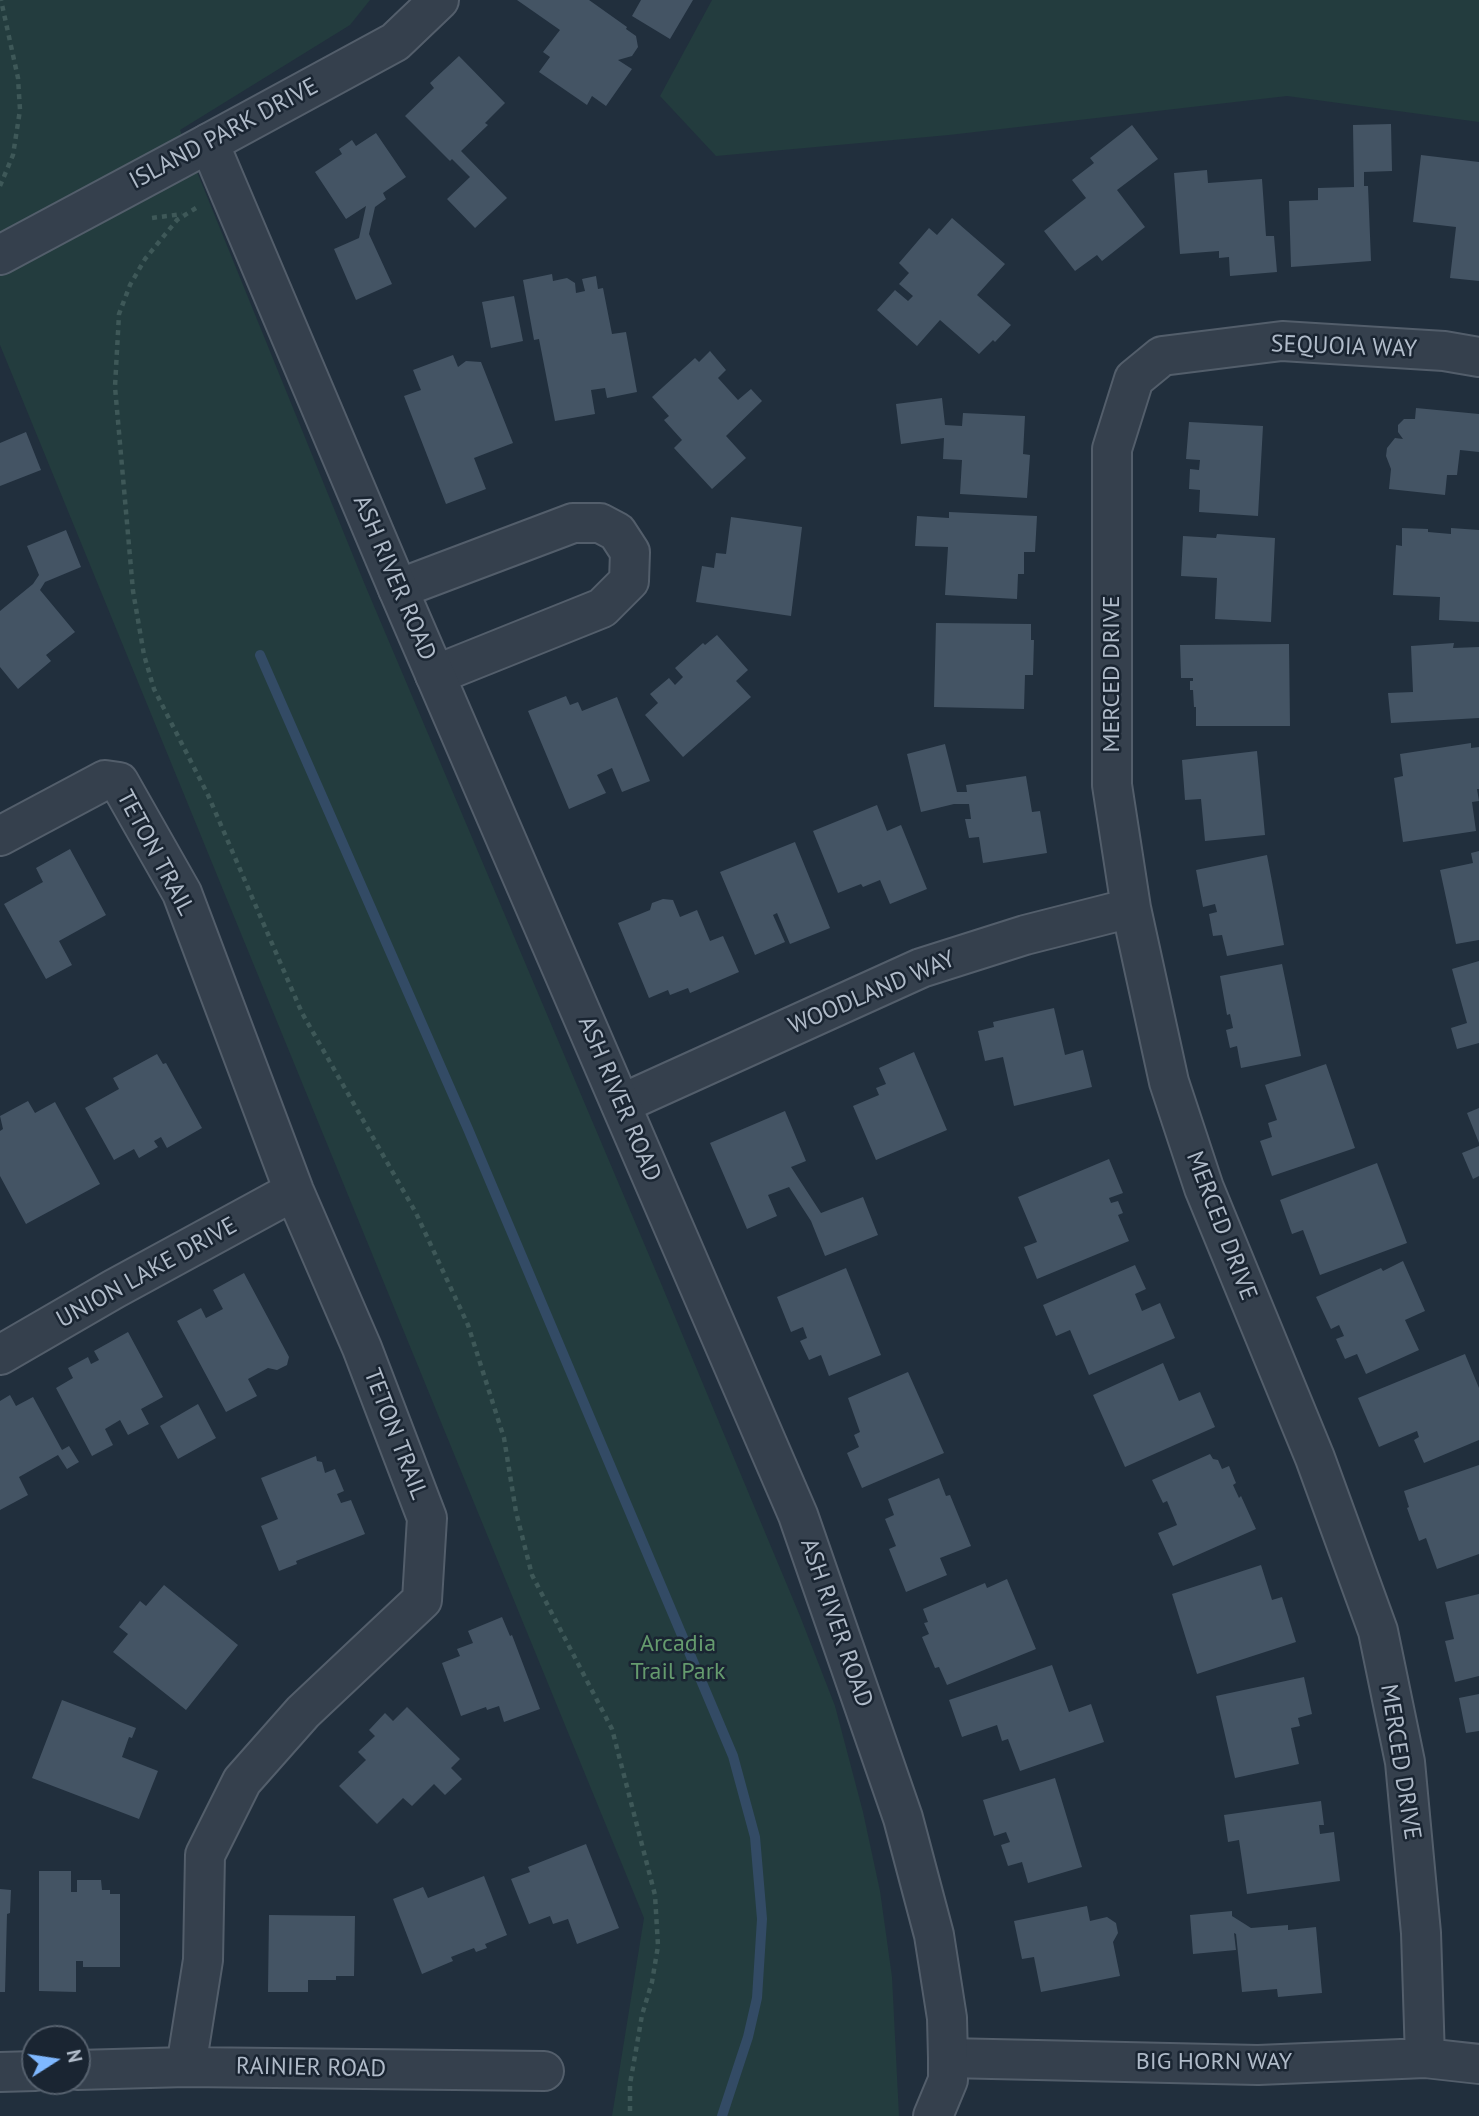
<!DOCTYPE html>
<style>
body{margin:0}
#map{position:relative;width:1479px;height:2116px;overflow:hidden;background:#212f3d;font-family:"PT Sans",sans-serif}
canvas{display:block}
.north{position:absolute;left:21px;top:2025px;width:70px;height:70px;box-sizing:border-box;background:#1a2532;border:2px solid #56616e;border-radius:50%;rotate:78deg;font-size:19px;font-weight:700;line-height:28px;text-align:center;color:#b0bbc9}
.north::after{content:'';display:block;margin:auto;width:24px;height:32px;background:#7fb8ff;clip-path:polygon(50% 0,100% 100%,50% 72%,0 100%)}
</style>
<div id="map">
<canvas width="1479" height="2116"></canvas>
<div class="north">N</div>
</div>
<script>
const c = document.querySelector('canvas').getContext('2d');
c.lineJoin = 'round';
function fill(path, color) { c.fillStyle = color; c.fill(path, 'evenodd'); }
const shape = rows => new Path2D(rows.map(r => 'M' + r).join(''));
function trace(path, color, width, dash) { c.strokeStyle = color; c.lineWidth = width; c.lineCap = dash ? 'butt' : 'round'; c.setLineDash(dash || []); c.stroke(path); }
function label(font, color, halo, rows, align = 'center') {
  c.font = font + ' "PT Sans",sans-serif'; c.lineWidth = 5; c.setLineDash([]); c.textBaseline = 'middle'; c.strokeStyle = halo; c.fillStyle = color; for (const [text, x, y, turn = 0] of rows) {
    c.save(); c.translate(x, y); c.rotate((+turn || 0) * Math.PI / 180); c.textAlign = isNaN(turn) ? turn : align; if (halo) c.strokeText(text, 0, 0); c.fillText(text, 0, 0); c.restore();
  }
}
const green = shape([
 [0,0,370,0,350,25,180,130,365,585,660,1281,800,1616,835,1706,863,1812,880,1891,892,1977,899,2116,612,2116,644,1918,0,345],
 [712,0,1479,0,1479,122,1287,96,949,135,716,156,660,96]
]);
const stream = shape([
 [260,655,468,1129,733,1756,755,1837,762,1919,757,1998,748,2037,722,2116]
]);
const building = shape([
 [517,0,589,0,627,27,626,29,636,36,638,47,632,56,618,60,632,69,606,106,592,96,587,105,539,72,550,57,543,52,560,30],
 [641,0,693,0,670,39,632,16],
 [459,56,505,103,485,123,488,125,461,151,507,198,475,228,447,199,470,177,452,159,450,161,405,116,434,88,430,83],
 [1391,124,1392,171,1364,172,1364,186,1368,186,1371,261,1291,267,1289,201,1318,200,1318,188,1354,187,1353,125],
 [1132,125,1158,159,1117,190,1145,227,1102,261,1097,255,1075,271,1044,231,1086,198,1072,180,1094,163,1090,158],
 [376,133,406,177,383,193,386,199,375,207,369,234,392,284,356,300,334,249,359,238,366,206,346,219,315,172,342,154,339,149,352,140,356,146],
 [1421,155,1479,162,1479,281,1450,278,1456,227,1413,222],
 [1207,170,1208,183,1262,179,1266,236,1274,236,1277,272,1230,276,1229,257,1219,258,1219,251,1180,254,1174,173],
 [952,218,1005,264,977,295,1011,325,995,342,993,340,979,354,940,320,917,346,877,310,895,290,908,301,913,296,899,284,909,273,899,263,929,228,937,235],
 [552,274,553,281,567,278,575,283,576,293,585,291,582,279,596,276,598,289,603,288,612,334,626,332,637,392,607,398,605,388,591,390,595,414,555,421,539,339,534,340,523,280],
 [514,296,523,341,491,348,482,302],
 [710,351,726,370,718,378,738,400,751,389,762,401,726,436,746,458,712,489,674,448,682,440,664,420,669,416,652,397,695,358,699,362],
 [453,355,458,367,466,361,481,362,513,443,474,458,486,489,446,504,404,396,421,390,413,370],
 [942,398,945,425,962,426,963,413,1025,416,1023,454,1030,455,1027,498,960,494,962,460,943,459,944,438,901,444,896,404],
 [1416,408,1479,414,1479,452,1460,450,1457,475,1447,475,1445,495,1389,489,1391,469,1386,456,1387,448,1395,438,1403,439,1398,432,1398,425,1404,419,1415,419],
 [1189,422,1263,426,1258,516,1199,512,1200,490,1189,489,1190,469,1199,470,1200,460,1186,459],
 [26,432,41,470,0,486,0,443],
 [949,512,1037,516,1035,552,1024,552,1024,574,1018,574,1017,599,945,595,948,547,915,546,917,516,949,518],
 [731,517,802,527,791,616,696,602,702,566,714,568,716,553,726,554],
 [1402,528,1428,529,1428,532,1451,534,1451,528,1479,530,1479,622,1439,620,1440,597,1393,595,1396,545,1402,546],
 [66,530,81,567,45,582,40,590,75,632,46,655,51,661,18,689,0,667,0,611,33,584,39,575,27,546],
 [1217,534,1275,538,1271,622,1215,619,1217,578,1181,576,1183,536,1216,538],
 [936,623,1031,624,1031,640,1034,640,1033,675,1025,675,1024,709,934,707],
 [717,635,748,670,736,681,751,697,683,757,645,715,658,703,650,694,669,678,675,685,683,677,675,668,703,643,705,645],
 [1454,643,1453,648,1479,647,1479,718,1391,723,1388,693,1413,692,1411,646],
 [1289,644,1290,726,1196,726,1196,707,1194,707,1193,690,1190,690,1190,681,1193,681,1193,678,1181,678,1180,645],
 [566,696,570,705,578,702,582,711,617,697,650,781,622,792,612,768,597,775,606,793,569,809,528,711],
 [1471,743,1471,748,1479,747,1479,789,1477,789,1479,801,1472,802,1476,831,1403,842,1394,778,1403,776,1400,754],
 [945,744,957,792,967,792,966,785,1026,776,1032,812,1040,811,1047,853,983,863,979,837,969,838,965,819,971,819,969,804,954,804,921,812,907,754],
 [1257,751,1265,835,1205,841,1201,799,1185,800,1182,760],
 [877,805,887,831,901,825,927,889,890,904,880,880,863,887,861,884,838,893,813,831],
 [795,842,830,928,790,944,777,913,773,915,785,942,755,955,720,872],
 [70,849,106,915,59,941,72,965,46,979,4,904,43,882,36,868],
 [1479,851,1479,940,1456,944,1440,870,1473,863,1471,853],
 [1267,855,1284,945,1227,956,1222,935,1213,936,1209,914,1217,912,1215,904,1203,907,1196,870],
 [663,899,673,900,680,917,697,910,710,941,723,936,739,972,690,993,688,988,670,995,668,990,649,998,618,923,650,910,652,903],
 [1479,961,1479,1043,1457,1049,1451,1028,1467,1023,1452,969],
 [1282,964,1301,1056,1241,1068,1237,1046,1230,1048,1226,1030,1233,1028,1230,1014,1227,1015,1220,976],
 [1054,1008,1065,1055,1083,1050,1092,1087,1014,1106,1003,1057,985,1061,978,1031,994,1027,993,1022],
 [914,1052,947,1130,876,1160,853,1106,879,1095,876,1088,886,1084,879,1068],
 [157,1054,163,1064,166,1063,202,1128,167,1148,161,1137,154,1141,158,1147,139,1158,134,1149,114,1160,85,1108,119,1089,113,1078],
 [1326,1064,1355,1148,1272,1176,1260,1141,1272,1137,1268,1123,1277,1120,1265,1085],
 [28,1101,35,1113,55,1102,100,1184,26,1224,0,1176,0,1131,3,1129,0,1116],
 [1479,1108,1479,1143,1467,1113],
 [785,1111,806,1161,791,1167,821,1213,863,1197,878,1235,825,1256,811,1221,789,1187,768,1195,777,1216,747,1229,710,1143],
 [1479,1146,1479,1176,1473,1179,1462,1153],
 [1109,1159,1123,1193,1109,1198,1111,1203,1118,1201,1123,1213,1118,1215,1129,1241,1037,1279,1024,1247,1037,1242,1018,1197],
 [1377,1163,1407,1243,1320,1275,1303,1230,1292,1234,1280,1200],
 [1403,1261,1425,1311,1405,1320,1419,1350,1366,1374,1357,1354,1345,1359,1336,1339,1344,1336,1339,1325,1331,1329,1316,1297,1381,1268,1383,1271],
 [1135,1265,1146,1289,1135,1294,1142,1311,1160,1303,1175,1338,1089,1375,1070,1330,1056,1336,1043,1305],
 [846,1268,881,1355,829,1376,821,1355,809,1360,800,1341,807,1338,803,1327,791,1332,777,1297],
 [244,1273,289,1357,287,1365,277,1370,268,1368,248,1379,257,1396,226,1412,177,1321,201,1308,206,1318,223,1309,213,1290],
 [128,1332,163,1397,141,1409,149,1424,128,1435,120,1420,105,1429,113,1445,92,1456,56,1388,73,1378,68,1368,88,1357,91,1364,99,1360,94,1351],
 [1465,1354,1479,1388,1479,1440,1424,1463,1414,1440,1419,1437,1417,1431,1379,1447,1358,1398],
 [1163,1363,1179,1401,1200,1392,1215,1427,1125,1467,1093,1395],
 [908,1372,944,1453,862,1488,847,1453,859,1447,854,1435,860,1432,848,1398],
 [10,1395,16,1406,33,1397,62,1450,69,1446,79,1462,67,1469,58,1455,19,1477,28,1495,0,1510,0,1401],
 [198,1404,216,1438,178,1459,160,1426],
 [1210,1454,1213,1459,1218,1460,1222,1469,1229,1466,1236,1483,1233,1485,1239,1498,1241,1496,1256,1529,1173,1566,1158,1533,1177,1525,1167,1501,1163,1503,1152,1480],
 [316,1456,317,1461,322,1462,325,1473,335,1469,344,1491,337,1494,341,1503,351,1500,365,1534,296,1561,297,1564,279,1571,261,1526,278,1519,261,1478],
 [1479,1465,1479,1554,1437,1569,1426,1538,1419,1541,1407,1508,1409,1507,1404,1491],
 [939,1478,946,1496,950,1495,971,1546,940,1558,947,1575,906,1592,889,1549,896,1546,885,1519,894,1515,888,1499],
 [1261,1565,1272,1600,1282,1597,1296,1642,1197,1674,1172,1594],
 [1007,1579,1036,1649,947,1685,939,1667,935,1668,922,1637,929,1634,924,1623,928,1622,923,1609,985,1583,987,1588],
 [164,1585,238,1645,186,1710,113,1652,128,1634,119,1627,140,1601,146,1606],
 [1479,1594,1479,1676,1455,1682,1445,1641,1454,1639,1445,1602],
 [502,1617,510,1636,512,1635,540,1709,504,1722,499,1706,487,1710,486,1707,461,1716,442,1663,460,1656,457,1649,473,1643,468,1631],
 [1052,1665,1069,1712,1091,1704,1104,1742,1020,1771,1008,1739,1002,1741,997,1725,962,1737,949,1700],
 [1304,1677,1312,1714,1298,1718,1300,1726,1291,1728,1299,1764,1235,1778,1216,1696],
 [1479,1694,1479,1731,1466,1733,1459,1698],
 [62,1700,136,1728,132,1738,129,1737,122,1757,158,1771,139,1819,32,1778],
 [407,1707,460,1759,451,1768,462,1779,445,1795,434,1784,412,1806,403,1798,377,1824,339,1786,366,1760,358,1752,375,1736,369,1730,385,1713,393,1721],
 [1055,1778,1082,1867,1028,1883,1022,1862,1008,1866,1001,1845,1010,1842,1006,1832,994,1836,983,1800],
 [1321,1801,1324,1825,1319,1825,1320,1834,1334,1832,1340,1881,1247,1894,1239,1840,1228,1842,1224,1815],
 [586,1844,619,1928,577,1944,568,1919,553,1924,550,1916,529,1924,511,1879,530,1872,528,1867],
 [39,1871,71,1871,71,1892,77,1892,77,1880,101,1880,102,1890,110,1890,110,1894,120,1894,120,1967,83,1967,83,1961,76,1961,76,1992,39,1991],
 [484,1876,507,1935,485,1944,487,1948,476,1952,474,1948,451,1957,453,1961,422,1974,393,1899,423,1887,428,1898],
 [0,1889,11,1890,10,1913,7,1914,5,1992,0,1992],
 [1087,1906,1090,1921,1107,1917,1116,1923,1118,1933,1113,1942,1120,1976,1041,1992,1034,1957,1022,1959,1014,1921],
 [1232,1911,1232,1916,1251,1928,1288,1925,1288,1930,1316,1927,1322,1993,1278,1997,1277,1989,1242,1992,1236,1934,1234,1933,1236,1950,1193,1954,1190,1915],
 [269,1915,355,1916,354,1976,336,1976,336,1980,308,1980,308,1992,268,1992]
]);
const path = shape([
 [0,186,13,155,20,110,18,78,1,0],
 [196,208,177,220,145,259,130,285,119,314,115,387,133,591,144,655,154,689,208,795,302,1013,416,1213,468,1325,504,1438,516,1512,532,1575,612,1729,655,1895,658,1946,652,1982,642,2015,636,2050,630,2084,630,2116],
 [152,218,182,214]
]);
const minor = shape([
 [0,255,209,143],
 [398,589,573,523,600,523,617,532,630,552,629,581,602,608,435,675],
 [0,836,105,780,119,782,182,893,294,1191,362,1348,427,1518,422,1600,303,1712,242,1781,205,1855,203,1960,186,2067],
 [621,1104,921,968,1025,935,1131,908],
 [0,1355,114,1289,294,1191],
 [948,2058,1258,2065,1425,2058,1479,2064],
 [1425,2058,1421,1933,1405,1762,1378,1631,1315,1458,1204,1188,1169,1082,1131,908,1112,785,1112,449,1134,379,1162,356,1282,341,1444,351,1479,357],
 [77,2070,186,2067,544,2071],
 [0,2072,35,2071]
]);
const tertiary = shape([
 [439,0,395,42,209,143,398,589,798,1515,903,1818,934,1935,947,2018,948,2058,948,2080,933,2116]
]);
const streetNames = [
 ["ISLAND PARK DRIVE",224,134,-28],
 ["SEQUOIA WAY",1344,347,2],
 ["ASH RIVER ROAD",394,578,67],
 ["MERCED DRIVE",1112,674,-90],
 ["TETON TRAIL",155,853,62],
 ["WOODLAND WAY",872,993,-23],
 ["ASH RIVER ROAD",619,1099,67],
 ["MERCED DRIVE",1221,1226,69],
 ["UNION LAKE DRIVE",147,1273,-29],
 ["TETON TRAIL",395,1434,69],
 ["ASH RIVER ROAD",836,1623,71],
 ["MERCED DRIVE",1400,1762,81],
 ["BIG HORN WAY",1214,2062],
 ["RAINIER ROAD",311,2068,1]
];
const parkNames = [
 ["Arcadia",678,1644],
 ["Trail Park",678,1672]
];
fill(green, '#233c3e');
trace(stream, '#334b65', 10);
fill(building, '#445464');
trace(minor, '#535e6b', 42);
trace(tertiary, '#535e6b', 42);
trace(path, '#3e5858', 4.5, [5, 5]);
trace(minor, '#35404d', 38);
trace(tertiary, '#35404d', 38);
label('24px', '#b0bbc9', '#1a2532', streetNames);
label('24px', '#659b6e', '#1a2532', parkNames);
</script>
